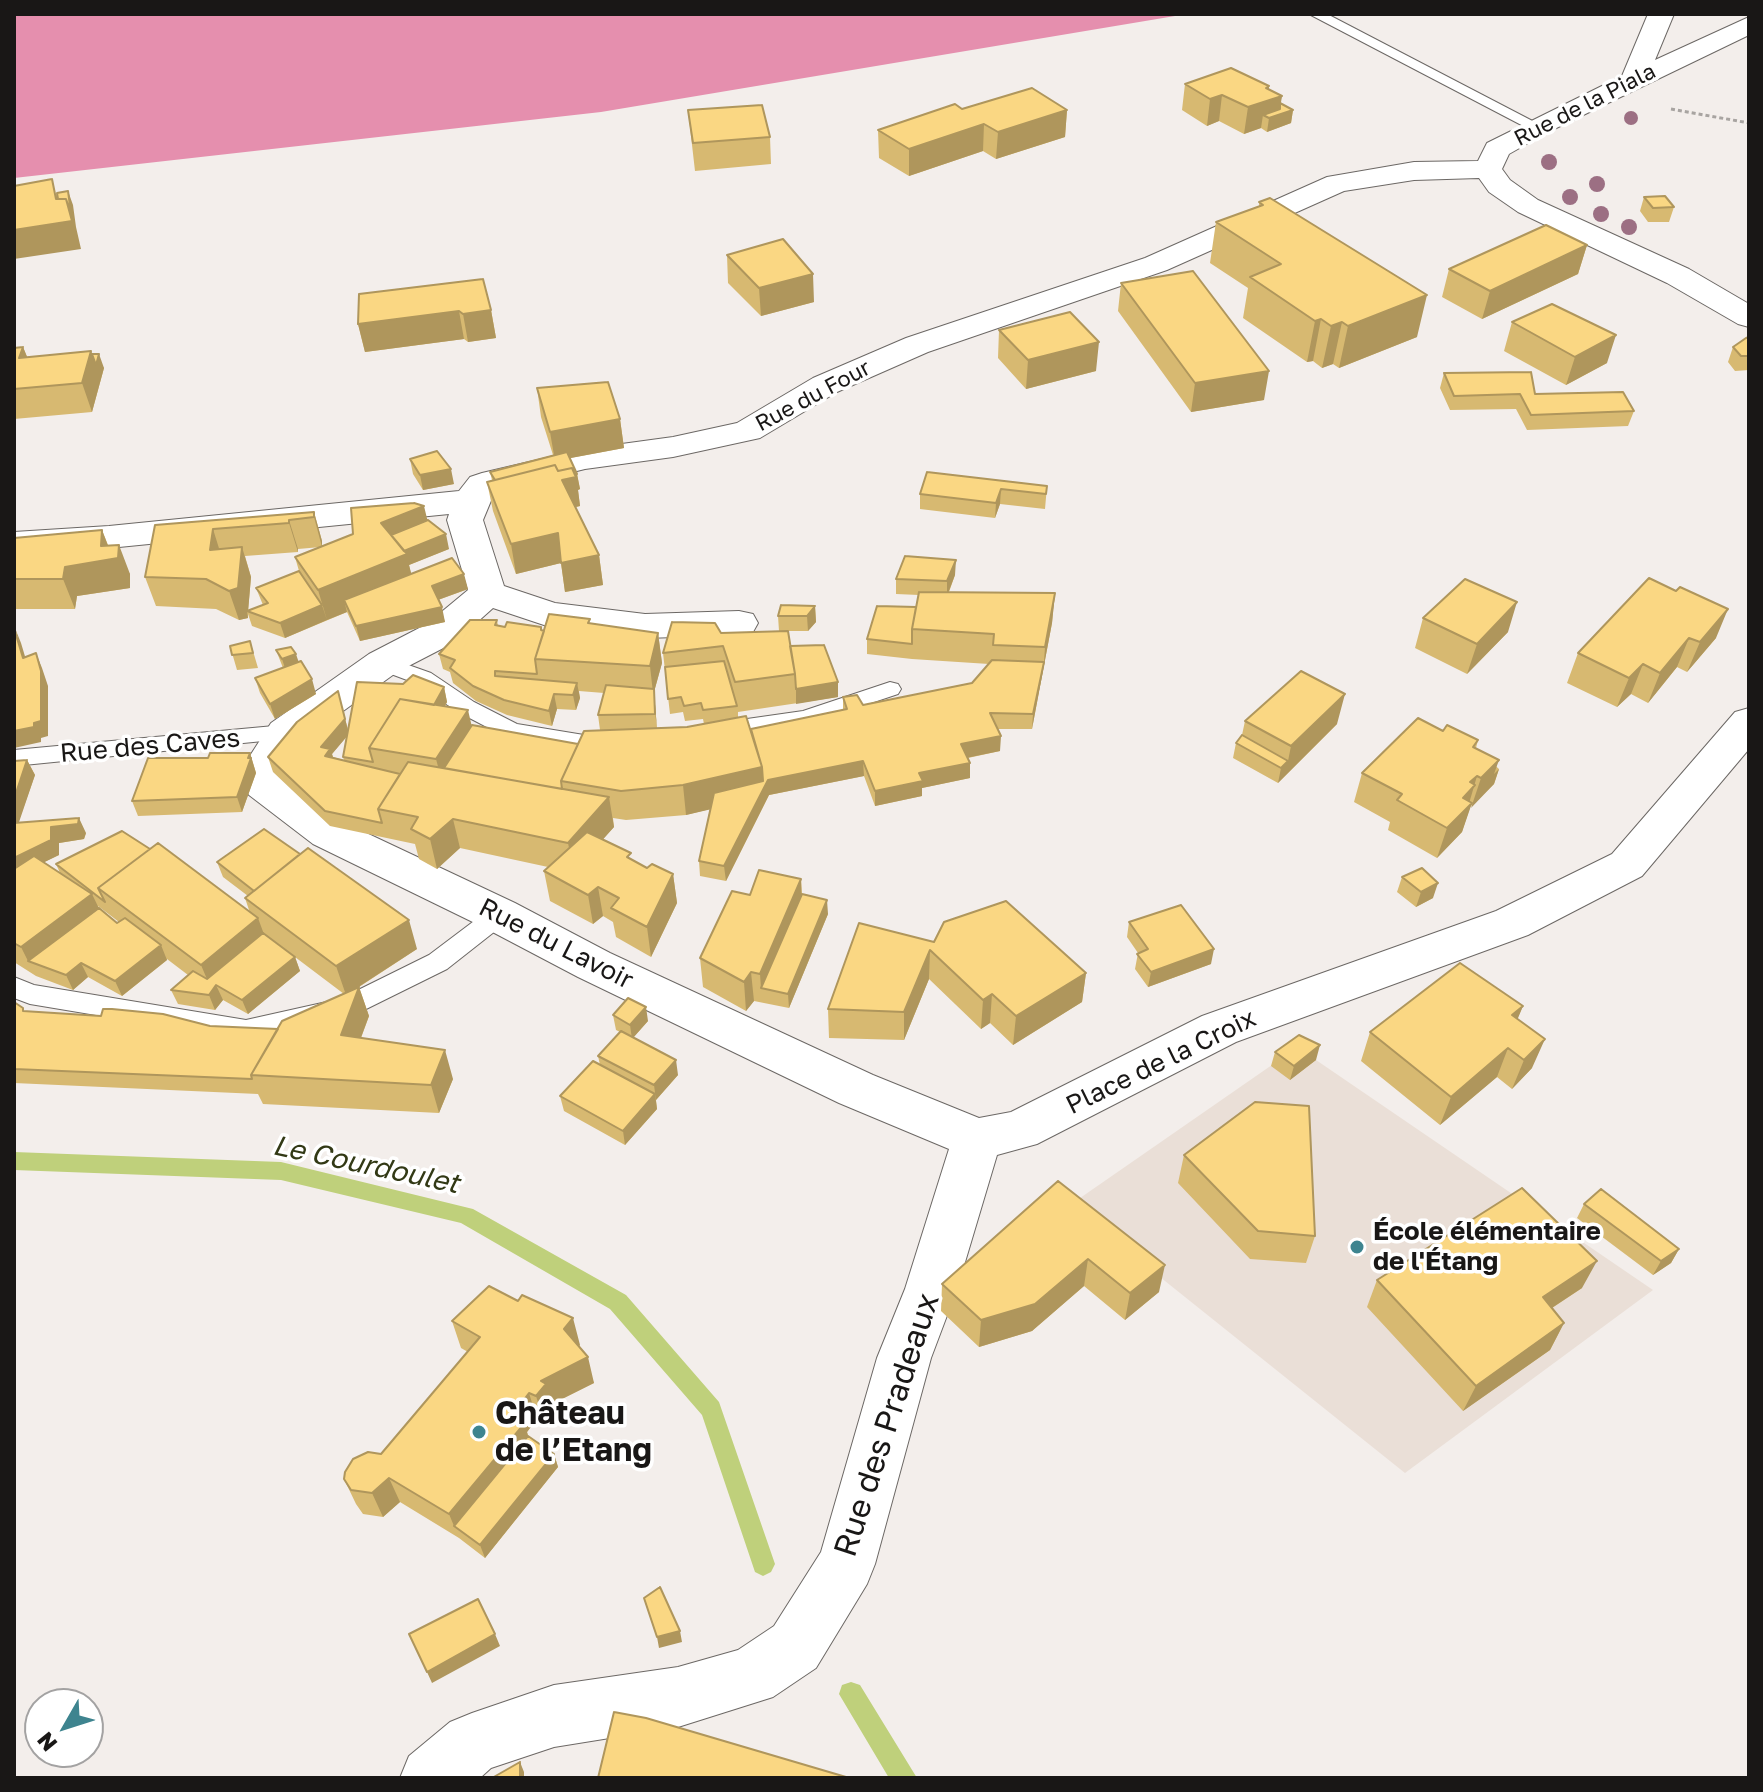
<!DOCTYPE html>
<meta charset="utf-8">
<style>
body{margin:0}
#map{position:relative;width:1763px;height:1792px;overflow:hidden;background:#f3eeeb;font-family:"Golos Text",sans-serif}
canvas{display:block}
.frame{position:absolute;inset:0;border:16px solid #191716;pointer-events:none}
.north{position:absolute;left:24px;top:1688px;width:80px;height:80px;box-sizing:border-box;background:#fff;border:2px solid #a3a2a2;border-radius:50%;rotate:231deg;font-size:22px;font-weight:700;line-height:32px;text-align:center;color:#191716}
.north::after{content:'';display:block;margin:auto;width:28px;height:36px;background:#3e848f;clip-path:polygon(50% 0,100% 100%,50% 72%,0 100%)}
</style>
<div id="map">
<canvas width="1763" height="1792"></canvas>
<div class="frame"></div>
<div class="north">N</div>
</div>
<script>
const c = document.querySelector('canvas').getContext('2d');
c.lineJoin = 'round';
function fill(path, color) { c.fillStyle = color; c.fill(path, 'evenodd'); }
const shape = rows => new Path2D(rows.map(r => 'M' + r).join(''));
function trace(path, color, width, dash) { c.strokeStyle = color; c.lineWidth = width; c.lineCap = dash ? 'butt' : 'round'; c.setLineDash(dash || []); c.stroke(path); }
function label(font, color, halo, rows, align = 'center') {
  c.font = font + ' "Golos Text",sans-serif'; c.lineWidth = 7; c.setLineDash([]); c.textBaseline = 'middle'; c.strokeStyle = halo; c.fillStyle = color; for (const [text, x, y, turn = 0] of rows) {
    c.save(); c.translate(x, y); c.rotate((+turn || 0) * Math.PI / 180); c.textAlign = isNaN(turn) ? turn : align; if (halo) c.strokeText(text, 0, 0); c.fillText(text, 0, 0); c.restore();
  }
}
const built = shape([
 [1295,1049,1316,1060,1653,1290,1405,1473,1070,1205]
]);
const forest = shape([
 [14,14,1187,14,601,112,14,178]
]);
const stream = shape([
 [14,1152,281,1162,473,1209,626,1295,719,1402,775,1564,771,1572,763,1576,755,1572,702,1415,610,1309,461,1223,281,1180,14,1170,14,1152],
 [851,1682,860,1685,917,1778,889,1778,839,1694,842,1685,851,1682]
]);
const path = shape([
 [1671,109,1749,123]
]);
const lane = shape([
 [1309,14,1327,14,1544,127,1541,130,1531,130,1309,14],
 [383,656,431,673,474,702,517,724,590,736,610,735,618,738,621,743,618,748,610,751,590,752,504,736,458,712,415,683,375,668,372,663,375,658,383,656],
 [890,682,898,684,901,689,898,694,805,725,719,739,711,736,708,731,711,726,719,723,803,711,890,682],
 [285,725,293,728,296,733,293,738,14,766,14,750,285,725],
 [499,906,508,909,511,915,508,921,447,969,354,1015,246,1040,30,1004,14,998,14,977,34,985,246,1020,340,999,429,955,490,909,499,906]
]);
const street = shape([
 [1648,14,1674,14,1655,60,1749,17,1749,35,1546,133,1509,154,1502,169,1510,180,1538,200,1689,269,1749,304,1749,327,1738,324,1667,283,1518,212,1489,192,1479,178,1414,180,1344,191,1167,270,928,352,837,392,760,438,673,457,585,469,495,491,483,520,504,586,555,603,645,614,739,611,753,614,758,623,753,632,739,635,645,638,550,627,493,608,455,642,397,672,299,743,288,762,285,780,343,822,515,903,610,953,873,1075,979,1118,1011,1112,1202,1016,1496,911,1612,854,1735,712,1749,708,1749,749,1642,876,1528,935,1236,1042,1037,1144,997,1155,957,1289,931,1358,875,1564,867,1584,816,1668,773,1697,678,1727,554,1747,491,1768,480,1778,400,1778,409,1756,450,1722,472,1713,554,1685,678,1667,738,1650,774,1626,821,1552,877,1358,905,1289,949,1149,839,1103,578,977,483,927,313,844,249,795,243,785,246,762,271,723,369,654,427,624,468,590,447,520,449,514,109,548,14,554,14,532,109,526,459,491,470,477,482,473,585,449,673,437,737,423,813,378,906,338,1145,258,1327,177,1414,162,1478,161,1487,143,1622,76,1648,14]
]);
const trees = [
 [1631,118,7],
 [1549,162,8],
 [1597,184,8],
 [1570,197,8],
 [1601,214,8],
 [1629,227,8]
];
const wall = shape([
 [1185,84,1269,86,1269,89,1282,96,1280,103,1293,110,1291,123,1267,132,1261,128,1244,134,1219,121,1207,126,1182,110],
 [962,109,1067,110,1065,137,996,159,983,151,909,176,879,158,878,130],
 [688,110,770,137,771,164,695,171],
 [1644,197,1674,207,1669,222,1648,222,1640,211],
 [1259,202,1417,337,1339,368,1333,364,1322,368,1313,361,1307,362,1243,318,1248,288,1210,263,1216,222,1259,206],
 [1587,245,1578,274,1482,319,1442,297,1449,269],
 [727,255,814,302,761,316,728,283],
 [1121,283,1264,400,1191,412,1118,311],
 [359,294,491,310,496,338,468,342,464,339,365,352,358,324],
 [1512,322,1607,363,1566,385,1504,351],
 [999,330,1096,371,1026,389,998,358],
 [1749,337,1749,370,1735,371,1728,362,1733,347],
 [23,347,27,357,91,351,92,354,104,368,92,412,14,419,14,348],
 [1444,373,1535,394,1634,411,1628,426,1527,430,1516,409,1450,410,1440,388],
 [537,388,620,419,624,448,570,458,577,474,580,489,578,490,580,506,576,507,599,555,603,585,565,592,561,563,516,574,493,511,487,482,492,480,490,472,553,455,541,417],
 [410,459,454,484,423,490,413,474],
 [1047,486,1045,509,1000,504,995,518,920,509,920,494],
 [314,512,322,541,322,546,428,520,449,549,409,565,411,574,468,589,438,600,445,622,360,641,347,612,285,638,252,626,248,614,248,618,239,620,216,609,156,606,145,577,155,525],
 [321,547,295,557,299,571,256,588,263,605,248,611,251,577,245,556,298,552,298,549],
 [102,530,108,545,130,574,130,588,77,596,75,609,14,609,14,538],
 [955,575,949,592,1055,593,1052,623,1032,729,997,729,1000,751,968,758,970,778,922,788,922,796,875,806,864,776,769,795,726,881,700,876,699,861,710,809,686,815,626,820,613,818,614,827,603,839,632,860,647,868,673,874,677,903,651,957,616,937,613,922,603,916,593,924,550,901,544,871,548,867,460,848,437,869,419,859,415,844,330,826,273,772,268,757,338,691,348,730,444,687,447,702,445,706,472,725,578,744,600,730,598,715,604,693,579,691,580,698,576,710,557,709,552,726,507,715,476,701,453,683,450,672,443,669,439,654,497,620,498,626,544,631,591,624,658,633,662,663,654,692,657,728,687,727,704,724,703,719,685,721,683,712,670,714,663,653,721,633,779,631,778,616,815,606,816,622,808,631,788,631,790,646,838,697,738,712,738,717,751,729,843,710,843,697,863,705,972,683,989,664,912,659,867,654,867,639,916,607,919,595,896,594,896,579],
 [347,736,343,757,344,760,333,757,332,754],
 [1676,591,1716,638,1687,672,1677,667,1648,703,1631,694,1617,707,1567,683,1578,653],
 [1423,618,1508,632,1467,674,1415,648],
 [250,641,258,668,237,670,230,646],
 [276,650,299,662,316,694,275,719,260,693,255,678,283,668],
 [1245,721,1337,724,1278,783,1233,758,1236,743,1242,735],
 [1443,731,1478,740,1476,748,1499,769,1494,784,1470,807,1462,832,1437,858,1388,830,1390,822,1354,802,1362,773],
 [250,753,256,773,242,812,138,816,132,801],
 [27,760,35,775,18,823,86,833,84,839,59,843,59,855,44,862,60,873,56,864,250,913,245,898,248,896,223,877,217,862,417,949,356,989,359,987,369,1016,361,1038,453,1079,439,1113,263,1104,258,1094,14,1083,14,1002,25,1012,210,1026,278,1029,344,994,295,957,300,971,248,1014,223,1000,215,1010,178,1004,171,990,188,975,167,959,167,960,122,996,88,977,73,990,36,976,14,962,14,761],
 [98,906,119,922,117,923,99,908],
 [1402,877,1433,898,1416,907,1397,892],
 [801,879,802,894,828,914,789,1008,754,1001,746,1011,703,987,700,958,750,895],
 [1129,922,1211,964,1148,987,1135,969,1138,953,1127,937],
 [934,942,1086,973,1082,1002,1013,1045,990,1023,981,1029,929,979,904,1040,829,1038,828,1009],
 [1523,1006,1517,1019,1532,1068,1512,1089,1497,1077,1440,1125,1361,1061,1370,1032],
 [613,1015,648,1021,633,1038,678,1075,656,1100,657,1109,625,1145,564,1111,560,1096,600,1065,598,1056,620,1032,616,1030],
 [1275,1052,1316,1060,1290,1080,1271,1066],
 [1184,1155,1315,1236,1306,1263,1250,1259,1178,1183],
 [1058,1181,1159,1292,1125,1320,1084,1286,1032,1331,979,1347,941,1311,942,1284],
 [1584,1204,1679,1249,1671,1263,1653,1275,1577,1218],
 [1377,1280,1582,1288,1552,1308,1564,1323,1550,1350,1463,1411,1367,1307],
 [452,1321,580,1345,578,1346,594,1383,552,1404,554,1409,544,1422,537,1419,527,1432,528,1436,554,1454,558,1467,485,1558,459,1538,400,1502,383,1517,363,1514,356,1504,344,1479,381,1454,468,1352,461,1348]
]);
const shadedWall = shape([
 [1269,86,1267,101,1282,96,1279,115,1293,110,1291,123,1267,132,1269,118,1263,115,1261,128,1244,134,1248,107,1256,93],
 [1222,95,1219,121,1207,126,1210,99],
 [1067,110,1065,137,996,159,998,132],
 [984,124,983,151,909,176,909,149],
 [68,191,73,205,76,227,81,249,14,259,14,230,66,199],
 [1587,245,1578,274,1482,319,1490,291],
 [813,274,814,302,761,316,759,288],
 [1427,295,1417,337,1339,368,1348,326],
 [491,310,496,338,468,342,463,314],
 [459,311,464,339,365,352,358,324],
 [1321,319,1313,361,1307,362,1315,321],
 [1342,322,1333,364,1322,368,1331,326],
 [1616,335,1607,363,1566,385,1575,357],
 [1099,342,1096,371,1026,389,1028,360],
 [23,347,33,371,19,358],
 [91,351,96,365,99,354,104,368,92,412,82,383],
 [1269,371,1264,400,1191,412,1195,383],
 [620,419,624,448,555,461,550,432],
 [451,469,454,484,423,490,420,475],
 [577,474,580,489,578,490,580,506,567,509,562,480],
 [1001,489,1000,504,995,518,996,503],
 [424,506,431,535,395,550,381,523],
 [314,512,322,541,322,547,314,517],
 [289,520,298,549,298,552,289,523],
 [213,529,222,558,210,550],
 [102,530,113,559,119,545,130,574,130,588,77,596,75,609,63,579,65,567,101,546],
 [558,533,599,555,603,585,565,592,561,563,516,574,511,544],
 [446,534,449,549,409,565,414,584,344,600,347,612,327,620,318,590,398,553],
 [242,547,251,577,248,612,247,611,248,618,239,620,229,591],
 [956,560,955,575,947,596,947,581],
 [464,574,468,589,435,601,432,586],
 [1055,593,1052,623,1032,729,1033,714,1044,662,1045,647],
 [1517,602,1508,632,1467,674,1477,644],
 [322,605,327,620,285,638,280,623],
 [815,606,816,622,808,631,807,616],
 [442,607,445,622,360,641,356,626],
 [1728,609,1716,638,1687,672,1700,642],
 [15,628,21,643,30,673,23,658],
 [658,633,662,663,654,692,657,729,650,666],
 [1689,638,1677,667,1648,703,1660,673],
 [36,653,42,668,48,686,48,736,41,738,41,742,14,748,14,731,34,723],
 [296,654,301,669,287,674,282,659],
 [1643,664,1631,694,1617,707,1629,678],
 [312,679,316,694,275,719,270,704],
 [838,682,838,697,796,704,796,689],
 [577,683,580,698,576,710,573,695],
 [444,687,447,702,431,732,427,717],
 [338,691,349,734,332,754,335,764,330,771,321,747],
 [554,694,557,709,552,726,549,711],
 [1345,694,1337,724,1278,783,1281,768,1288,761,1291,746],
 [468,710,475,740,440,774,436,759],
 [1001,736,1000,751,961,759,961,744],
 [250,753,256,773,242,812,237,797],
 [27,760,35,775,16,831,14,827,14,799],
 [1499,760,1494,774,1499,769,1494,784,1471,808,1481,778],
 [863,761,864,776,769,795,726,881,724,866,759,798,686,815,683,785,762,767,768,780],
 [970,763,970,778,922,788,922,796,875,806,875,791,919,773],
 [1477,776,1468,807,1472,803,1462,832,1437,858,1447,828,1470,782],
 [609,797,614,827,574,872,568,843],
 [79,818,86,833,84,839,59,843,59,855,14,877,14,858,51,827],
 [453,819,460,848,437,869,430,839],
 [673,874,677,903,651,957,647,927],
 [801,879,802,909,761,988,760,974],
 [1438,883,1433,898,1416,907,1421,892],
 [598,887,603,916,593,924,588,895],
 [92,894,106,923,28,961,21,947],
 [827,900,828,914,789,1008,788,994],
 [258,918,269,948,216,985,223,1000,215,1010,209,995,212,991,201,965],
 [409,920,417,949,346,995,336,966],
 [161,945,167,960,122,996,115,981],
 [1214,949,1211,964,1148,987,1151,972],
 [930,950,929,979,904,1040,904,1012],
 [295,957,300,971,248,1014,242,1000],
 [81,963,88,977,73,990,66,975],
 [751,972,754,1001,746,1011,744,982],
 [1086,973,1082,1002,1013,1045,1016,1016],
 [359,987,369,1016,351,1064,341,1035],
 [992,994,990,1023,981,1029,983,1000],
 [1523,1006,1511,1035,1512,1015],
 [646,1007,648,1021,632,1039,630,1025],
 [1545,1039,1532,1068,1512,1089,1524,1060],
 [1320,1045,1316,1060,1290,1080,1294,1066],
 [1508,1048,1497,1077,1440,1125,1451,1097],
 [445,1050,453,1079,439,1113,431,1085],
 [676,1060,678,1075,656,1100,654,1085],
 [655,1094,657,1109,625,1145,623,1131],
 [1679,1249,1671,1263,1653,1275,1661,1261],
 [1088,1259,1084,1286,1032,1331,979,1347,981,1320],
 [1597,1261,1582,1288,1529,1323,1543,1297],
 [1165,1265,1159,1292,1125,1320,1130,1293],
 [573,1318,580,1345,571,1355,564,1329],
 [1564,1323,1550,1350,1463,1411,1476,1386],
 [588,1357,594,1383,552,1404,554,1409,544,1422,536,1396,541,1381],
 [529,1393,537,1419,527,1432,532,1449,454,1526,449,1514,511,1417],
 [554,1454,558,1467,485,1558,480,1545],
 [389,1478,400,1502,383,1517,372,1493],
 [680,1631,682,1642,659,1648,657,1637],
 [495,1634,500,1646,432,1683,427,1672],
 [520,1762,524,1772,524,1778,520,1778]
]);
const building = shape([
 [1231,68,1269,86,1266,88,1282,96,1248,107,1222,95,1210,99,1185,84,1231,68],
 [1032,88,1067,110,998,132,984,124,909,149,878,130,955,104,962,109,1032,88],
 [1280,103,1293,110,1269,118,1263,115,1280,109,1280,103],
 [762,105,770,137,693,143,688,110,762,105],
 [52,179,56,199,66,199,72,221,14,230,14,186,52,179],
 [68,191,71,213,66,199,58,199,57,193,68,191],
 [1665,196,1674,207,1653,208,1644,197,1665,196],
 [1270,198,1427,295,1348,326,1342,322,1331,326,1321,319,1315,321,1250,277,1281,264,1216,222,1263,205,1259,202,1270,198],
 [1546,225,1587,245,1490,291,1449,269,1546,225],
 [783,239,813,274,759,288,727,255,783,239],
 [1193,271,1269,371,1195,383,1121,283,1193,271],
 [483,279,491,310,463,314,459,311,358,324,359,294,483,279],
 [1552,304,1616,335,1575,357,1512,322,1552,304],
 [1070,312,1099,342,1028,360,999,330,1070,312],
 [1749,337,1749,356,1741,356,1733,347,1746,338,1749,337],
 [23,347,19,358,91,351,82,383,14,389,14,348,23,347],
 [92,354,99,354,96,365,92,354],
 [1531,372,1535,394,1623,392,1634,411,1531,415,1520,394,1454,396,1444,373,1531,372],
 [608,382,620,419,550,432,537,388,608,382],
 [437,451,451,469,420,475,410,459,437,451],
 [567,452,577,474,575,475,572,468,558,471,555,465,495,480,490,472,567,452],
 [555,465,558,471,572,468,576,477,562,480,599,555,561,563,558,533,511,544,487,482,555,465],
 [927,472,1047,486,1046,494,1001,489,996,503,920,494,927,472],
 [414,503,424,506,381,523,407,554,318,590,295,557,353,534,351,508,414,503],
 [314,512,314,517,289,520,289,523,213,529,210,550,242,547,238,588,229,591,206,579,145,577,155,525,314,512],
 [428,520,446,534,404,551,391,535,428,520],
 [102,530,101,546,119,545,118,558,65,567,63,579,14,579,14,538,102,530],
 [905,556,956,560,947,581,896,579,905,556],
 [452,558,464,574,432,586,442,607,356,626,344,600,452,558],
 [299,571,322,605,280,623,247,611,268,603,256,588,299,571],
 [1649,578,1676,591,1680,587,1728,609,1700,642,1689,638,1660,673,1643,664,1629,678,1578,653,1649,578],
 [1465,579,1517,602,1477,644,1423,618,1465,579],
 [919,592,1055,593,1045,647,993,645,994,634,912,629,919,592],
 [781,605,815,606,807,616,778,616,781,605],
 [877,606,916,607,912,629,912,644,867,639,877,606],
 [549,614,590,619,588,623,658,633,650,666,535,659,549,614],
 [470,620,497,620,495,625,505,627,507,622,541,627,541,630,544,631,535,659,537,674,495,671,495,676,577,683,573,695,554,694,549,711,504,700,473,686,450,668,455,660,439,654,470,620],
 [672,622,715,623,721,633,788,631,795,674,735,682,723,646,663,653,672,622],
 [14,628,23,658,36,653,41,671,41,721,34,723,34,727,14,731,14,628],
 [250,641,253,653,232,655,230,646,250,641],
 [824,645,838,682,796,689,795,674,790,646,824,645],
 [291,647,296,654,282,659,276,650,291,647],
 [992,660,1044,662,1033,714,990,713,1001,736,961,744,970,763,919,773,923,781,875,791,863,761,768,780,724,866,699,861,714,793,763,781,762,767,751,729,847,709,843,697,857,695,863,705,972,683,992,660],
 [301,661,312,679,270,704,255,678,301,661],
 [724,661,737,706,703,710,701,703,684,706,681,697,668,699,665,667,724,661],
 [1301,671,1345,694,1291,746,1245,721,1301,671],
 [413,675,444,687,434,705,400,699,369,748,373,762,343,757,357,682,403,684,413,675],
 [606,685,654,689,655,714,598,715,606,685],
 [338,691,345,719,321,747,330,749,325,756,400,774,378,809,382,823,325,811,268,757,297,722,338,691],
 [400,699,468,710,436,759,369,748,400,699],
 [746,716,762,767,683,785,621,791,561,781,584,731,687,727,746,716],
 [1418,718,1443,731,1447,725,1478,740,1473,747,1499,760,1481,778,1477,776,1470,782,1475,785,1463,798,1472,803,1447,828,1397,800,1402,794,1362,773,1418,718],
 [472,725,578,744,561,781,562,789,444,768,472,725],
 [1242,735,1288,761,1281,768,1236,743,1242,735],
 [210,753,250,753,248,758,251,758,237,797,132,801,148,758,208,758,210,753],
 [27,760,14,799,14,761,27,760],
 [408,762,609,797,568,843,453,819,430,839,411,829,418,817,378,809,408,762],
 [79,818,78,824,51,827,51,840,14,858,14,823,79,818],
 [264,829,300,854,254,891,217,862,264,829],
 [122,831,150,849,98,888,105,902,56,864,122,831],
 [587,832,631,853,627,857,647,868,652,864,673,874,647,927,611,908,619,898,598,887,588,895,544,871,587,832],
 [158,843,258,918,201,965,98,888,158,843],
 [308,848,409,920,336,966,245,898,308,848],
 [34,856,92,894,21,947,14,943,14,869,34,856],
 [1422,868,1438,883,1421,892,1402,877,1422,868],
 [759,870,801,879,760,974,751,972,744,982,700,958,732,891,750,895,759,870],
 [802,894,827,900,788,994,761,988,802,894],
 [1006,901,1086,973,1016,1016,992,994,983,1000,930,950,904,1012,828,1009,859,923,934,942,944,922,1006,901],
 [1181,905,1214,949,1151,972,1137,954,1148,949,1129,922,1181,905],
 [99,908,117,923,125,918,161,945,115,981,81,963,66,975,28,961,99,908],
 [263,933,295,957,242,1000,216,985,209,995,171,990,193,971,207,979,263,933],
 [1460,963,1523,1006,1512,1015,1545,1039,1524,1060,1508,1048,1451,1097,1370,1032,1460,963],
 [359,987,341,1035,445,1050,431,1085,251,1075,282,1021,359,987],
 [628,998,646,1007,630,1025,613,1015,628,998],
 [14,1002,23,1008,23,1011,101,1016,103,1009,112,1009,163,1014,210,1026,278,1029,251,1075,252,1079,14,1069,14,1002],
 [621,1031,676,1060,654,1085,598,1056,621,1031],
 [1299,1035,1320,1045,1294,1066,1275,1052,1299,1035],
 [593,1061,655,1094,623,1131,560,1096,593,1061],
 [1255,1102,1309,1106,1315,1236,1258,1231,1184,1155,1255,1102],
 [1058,1181,1165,1265,1130,1293,1088,1259,1035,1304,981,1320,942,1284,1058,1181],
 [1522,1188,1597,1261,1543,1297,1564,1323,1476,1386,1377,1280,1522,1188],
 [1601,1189,1679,1249,1661,1261,1584,1204,1601,1189],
 [489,1286,518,1301,522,1295,573,1318,564,1329,588,1357,541,1381,546,1384,536,1396,529,1393,511,1417,524,1424,449,1514,389,1478,372,1493,351,1490,344,1479,345,1472,353,1459,368,1452,381,1454,480,1337,452,1321,489,1286],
 [528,1436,554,1454,480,1545,454,1526,528,1436],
 [660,1587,680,1631,657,1637,644,1598,660,1587],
 [478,1599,495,1634,427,1672,409,1634,478,1599],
 [614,1712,646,1718,846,1777,847,1778,598,1778,614,1712],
 [520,1762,520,1778,492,1778,520,1762]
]);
const markers = [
 [1357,1247,8,"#3e848f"],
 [479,1432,8,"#3e848f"]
];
const farStreetnames = [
 ["Rue de la Piala",1585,105,-27],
 ["Rue du Four",813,396,-28]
];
const streetNames = [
 ["Rue des Caves",150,746,-5],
 ["Rue du Lavoir",556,944,27],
 ["Place de la Croix",1161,1062,-26]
];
const poiNames = [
 ["École élémentaire",1373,1232],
 ["de l'Étang",1373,1262]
];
const waterNames = [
 ["Le Courdoulet",366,1165,12]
];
const nearPoinames = [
 ["Château",495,1414],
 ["de l’Etang",495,1451]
];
const nearStreetnames = [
 ["Rue des Pradeaux",887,1425,-72]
];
fill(built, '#eadfd7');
fill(forest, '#e58fae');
fill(stream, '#bfd07b');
trace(lane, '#6c6865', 2);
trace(street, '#6c6865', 2);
trace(path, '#a8a4a1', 3, [4, 3]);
fill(lane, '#fff');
fill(street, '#fff');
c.fillStyle = '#9c6f83';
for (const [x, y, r] of trees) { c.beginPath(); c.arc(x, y, r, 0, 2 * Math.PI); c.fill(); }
fill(wall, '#d7b971');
fill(shadedWall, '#af965c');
fill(building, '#fad783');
trace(building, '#af965c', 2);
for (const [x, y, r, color] of markers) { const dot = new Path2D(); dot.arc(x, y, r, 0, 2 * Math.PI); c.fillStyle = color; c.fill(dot); trace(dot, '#fff', 3); }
label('22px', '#191716', '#fff', farStreetnames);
label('26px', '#191716', '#fff', streetNames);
label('bold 26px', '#191716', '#fff', poiNames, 'left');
label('italic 28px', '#323915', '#fff', waterNames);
label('bold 32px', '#191716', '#fff', nearPoinames, 'left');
label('32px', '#191716', '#fff', nearStreetnames);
</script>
